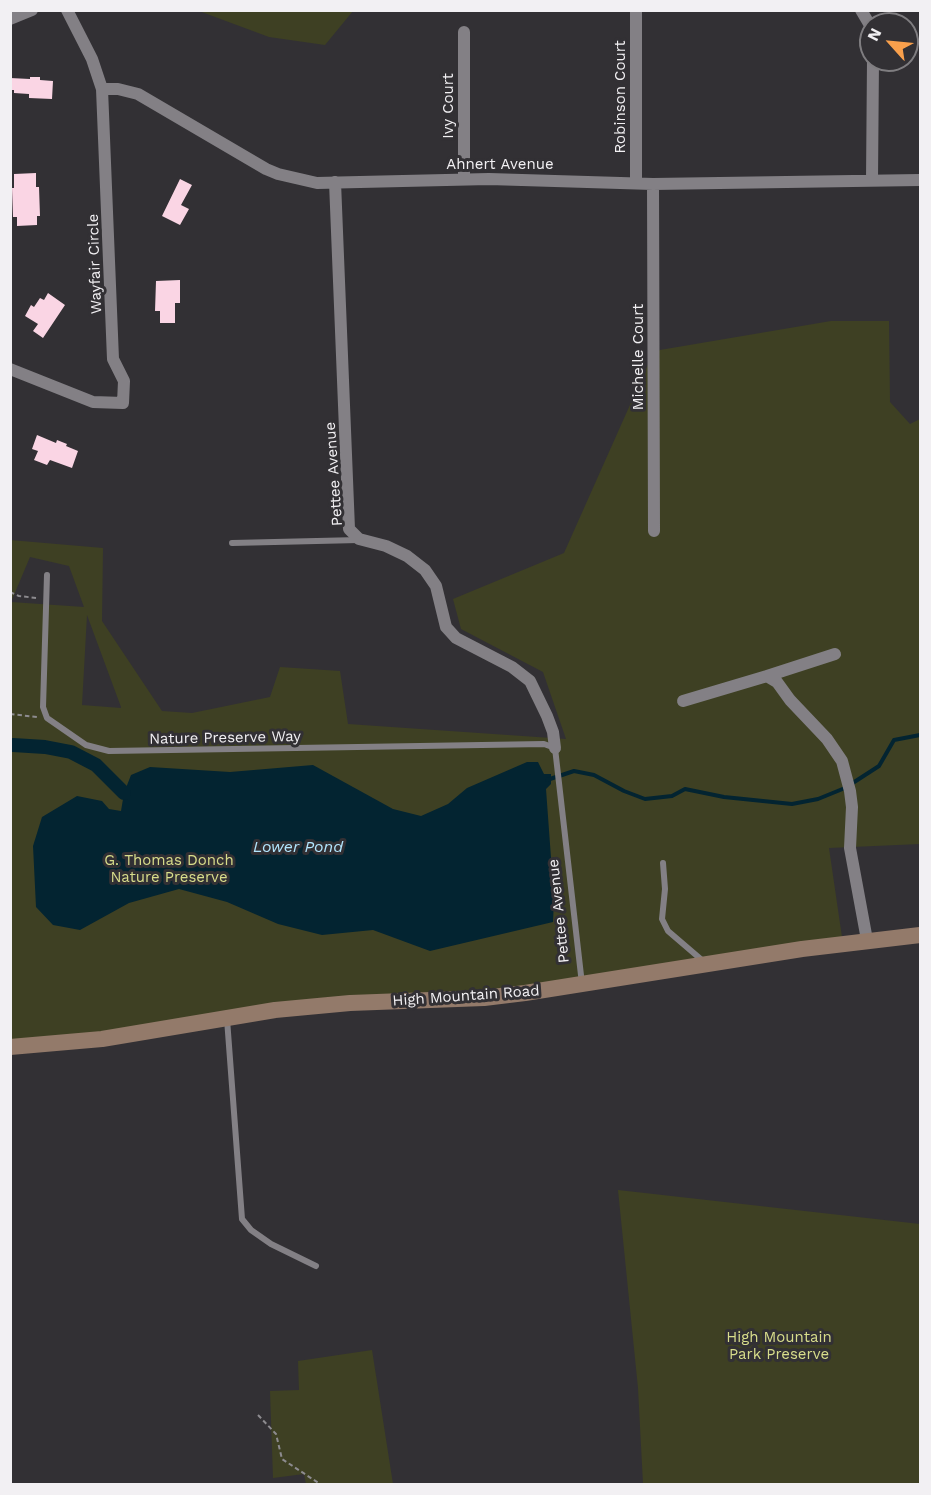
<!DOCTYPE html>
<style>
body{margin:0}
#map{position:relative;width:931px;height:1495px;overflow:hidden;background:#323034;font-family:"Work Sans",sans-serif}
canvas{display:block}
.frame{position:absolute;inset:0;border:12px solid #f2f0f3;pointer-events:none}
.north{position:absolute;left:859px;top:12px;width:60px;height:60px;box-sizing:border-box;background:#323034;border:2px solid #7f7d80;border-radius:50%;rotate:297deg;font-size:16px;font-weight:700;line-height:24px;text-align:center;color:#f2f0f3}
.north::after{content:'';display:block;margin:auto;width:21px;height:27px;background:#f9a04c;clip-path:polygon(50% 0,100% 100%,50% 72%,0 100%)}
</style>
<div id="map">
<canvas width="931" height="1495"></canvas>
<div class="frame"></div>
<div class="north">N</div>
</div>
<script>
const c = document.querySelector('canvas').getContext('2d');
c.lineJoin = 'round';
function fill(path, color) { c.fillStyle = color; c.fill(path, 'evenodd'); }
const shape = rows => new Path2D(rows.map(r => 'M' + r).join(''));
function trace(path, color, width, dash) { c.strokeStyle = color; c.lineWidth = width; c.lineCap = dash ? 'butt' : 'round'; c.setLineDash(dash || []); c.stroke(path); }
function label(font, color, halo, rows, align = 'center') {
  c.font = font + ' "Work Sans",sans-serif'; c.lineWidth = 6; c.setLineDash([]); c.textBaseline = 'middle'; c.strokeStyle = halo; c.fillStyle = color; for (const [text, x, y, turn = 0] of rows) {
    c.save(); c.translate(x, y); c.rotate((+turn || 0) * Math.PI / 180); c.textAlign = isNaN(turn) ? turn : align; if (halo) c.strokeText(text, 0, 0); c.fillText(text, 0, 0); c.restore();
  }
}
const green = shape([
 [199,11,353,10,353,11,325,45,269,37],
 [831,321,889,321,890,402,910,424,920,419,920,844,829,848,843,944,436,999,11,1047,10,540,103,548,102,621,162,711,192,713,270,697,280,667,340,671,348,724,566,739,543,672,461,629,453,599,564,553,654,351],
 [30,557,69,566,84,607,11,602],
 [87,615,121,707,121,708,82,705],
 [618,1190,920,1224,920,1484,643,1484,638,1388],
 [372,1350,393,1484,306,1484,304,1474,273,1478,270,1391,299,1390,298,1361]
]);
const water = shape([
 [527,762,538,762,544,774,551,774,551,784,546,789,554,899,553,922,430,951,373,930,322,935,278,924,227,902,179,889,129,903,80,930,53,925,36,907,33,846,42,817,77,796,102,801,109,809,121,811,124,793,131,775,150,767,230,772,313,765,393,809,421,816,448,804,467,788]
]);
const stream = shape([
 [547,780,574,771,594,775,624,791,645,799,672,796,685,789,724,797,792,804,818,799,845,788,879,766,894,740,920,735]
]);
const canal = shape([
 [13,745,45,747,71,752,96,765,124,793]
]);
const building = shape([
 [30,77,40,77,40,80,53,81,52,99,29,98,29,94,14,93,14,90,10,90,10,78,30,79],
 [36,173,36,187,39,187,40,216,37,216,37,225,17,226,17,217,13,217,12,188,14,188,14,174],
 [180,179,192,185,181,205,189,209,180,225,162,216],
 [180,280,180,303,175,303,175,323,160,323,160,311,155,311,156,281],
 [48,293,65,305,43,338,33,331,38,324,25,316,31,305,34,307,40,298,44,300],
 [37,435,56,443,57,440,67,444,66,446,78,451,72,468,50,460,47,465,34,460,38,451,32,449]
]);
const path = shape([
 [10,592,19,596,36,598],
 [10,714,37,717],
 [258,1415,276,1434,282,1459,320,1484]
]);
const service = shape([
 [232,543,359,540],
 [47,575,43,707,47,718,86,745,109,751,544,744,555,748,582,984],
 [663,863,665,889,662,919,668,931,703,961],
 [227,1019,242,1219,251,1230,271,1244,316,1266]
]);
const minor = shape([
 [861,10,871,27],
 [10,19,32,10],
 [102,89,118,89,138,94,266,169,278,174,317,183,489,179,653,184,920,180],
 [464,179,464,32],
 [872,180,873,60],
 [335,182,349,529,359,539,386,546,407,556,425,570,436,586,446,627,456,638,512,667,530,681,547,716,553,732,555,748],
 [636,183,636,10],
 [653,184,654,531],
 [10,369,93,402,123,403,124,381,113,359,102,89,92,59,67,10],
 [767,676,835,654],
 [683,701,767,676,777,682,790,700,827,739,842,761,850,791,852,807,850,848,867,940]
]);
const secondary = shape([
 [10,1047,102,1039,275,1010,350,1003,484,998,525,993,802,949,920,935]
]);
const streetNames = [
 ["Robinson Court",621,97,-90],
 ["Ivy Court",449,106,-90],
 ["Ahnert Avenue",500,165],
 ["Wayfair Circle",95,264,-92],
 ["Michelle Court",639,357,-90],
 ["Pettee Avenue",334,474,-94],
 ["Nature Preserve Way",225,738,-1],
 ["Pettee Avenue",559,911,-96],
 ["High Mountain Road",466,996,-4]
];
const parkNames = [
 ["G. Thomas Donch",169,861],
 ["Nature Preserve",169,878],
 ["High Mountain",779,1338],
 ["Park Preserve",779,1355]
];
const waterNames = [
 ["Lower Pond",298,847]
];
fill(green, '#3e4023');
fill(water, '#032431');
trace(stream, '#032431', 4);
trace(canal, '#032431', 14);
fill(building, '#fad5e4');
trace(path, '#8d8b8f', 2, [4.5, 3]);
trace(service, '#838085', 6);
trace(minor, '#838085', 12);
trace(secondary, '#937a6a', 16);
label('15px', '#f2f0f3', '#323034', streetNames);
label('15px', '#d8dd8b', '#323034', parkNames);
label('italic 16px', '#b2e6fe', '#323034', waterNames);
</script>
